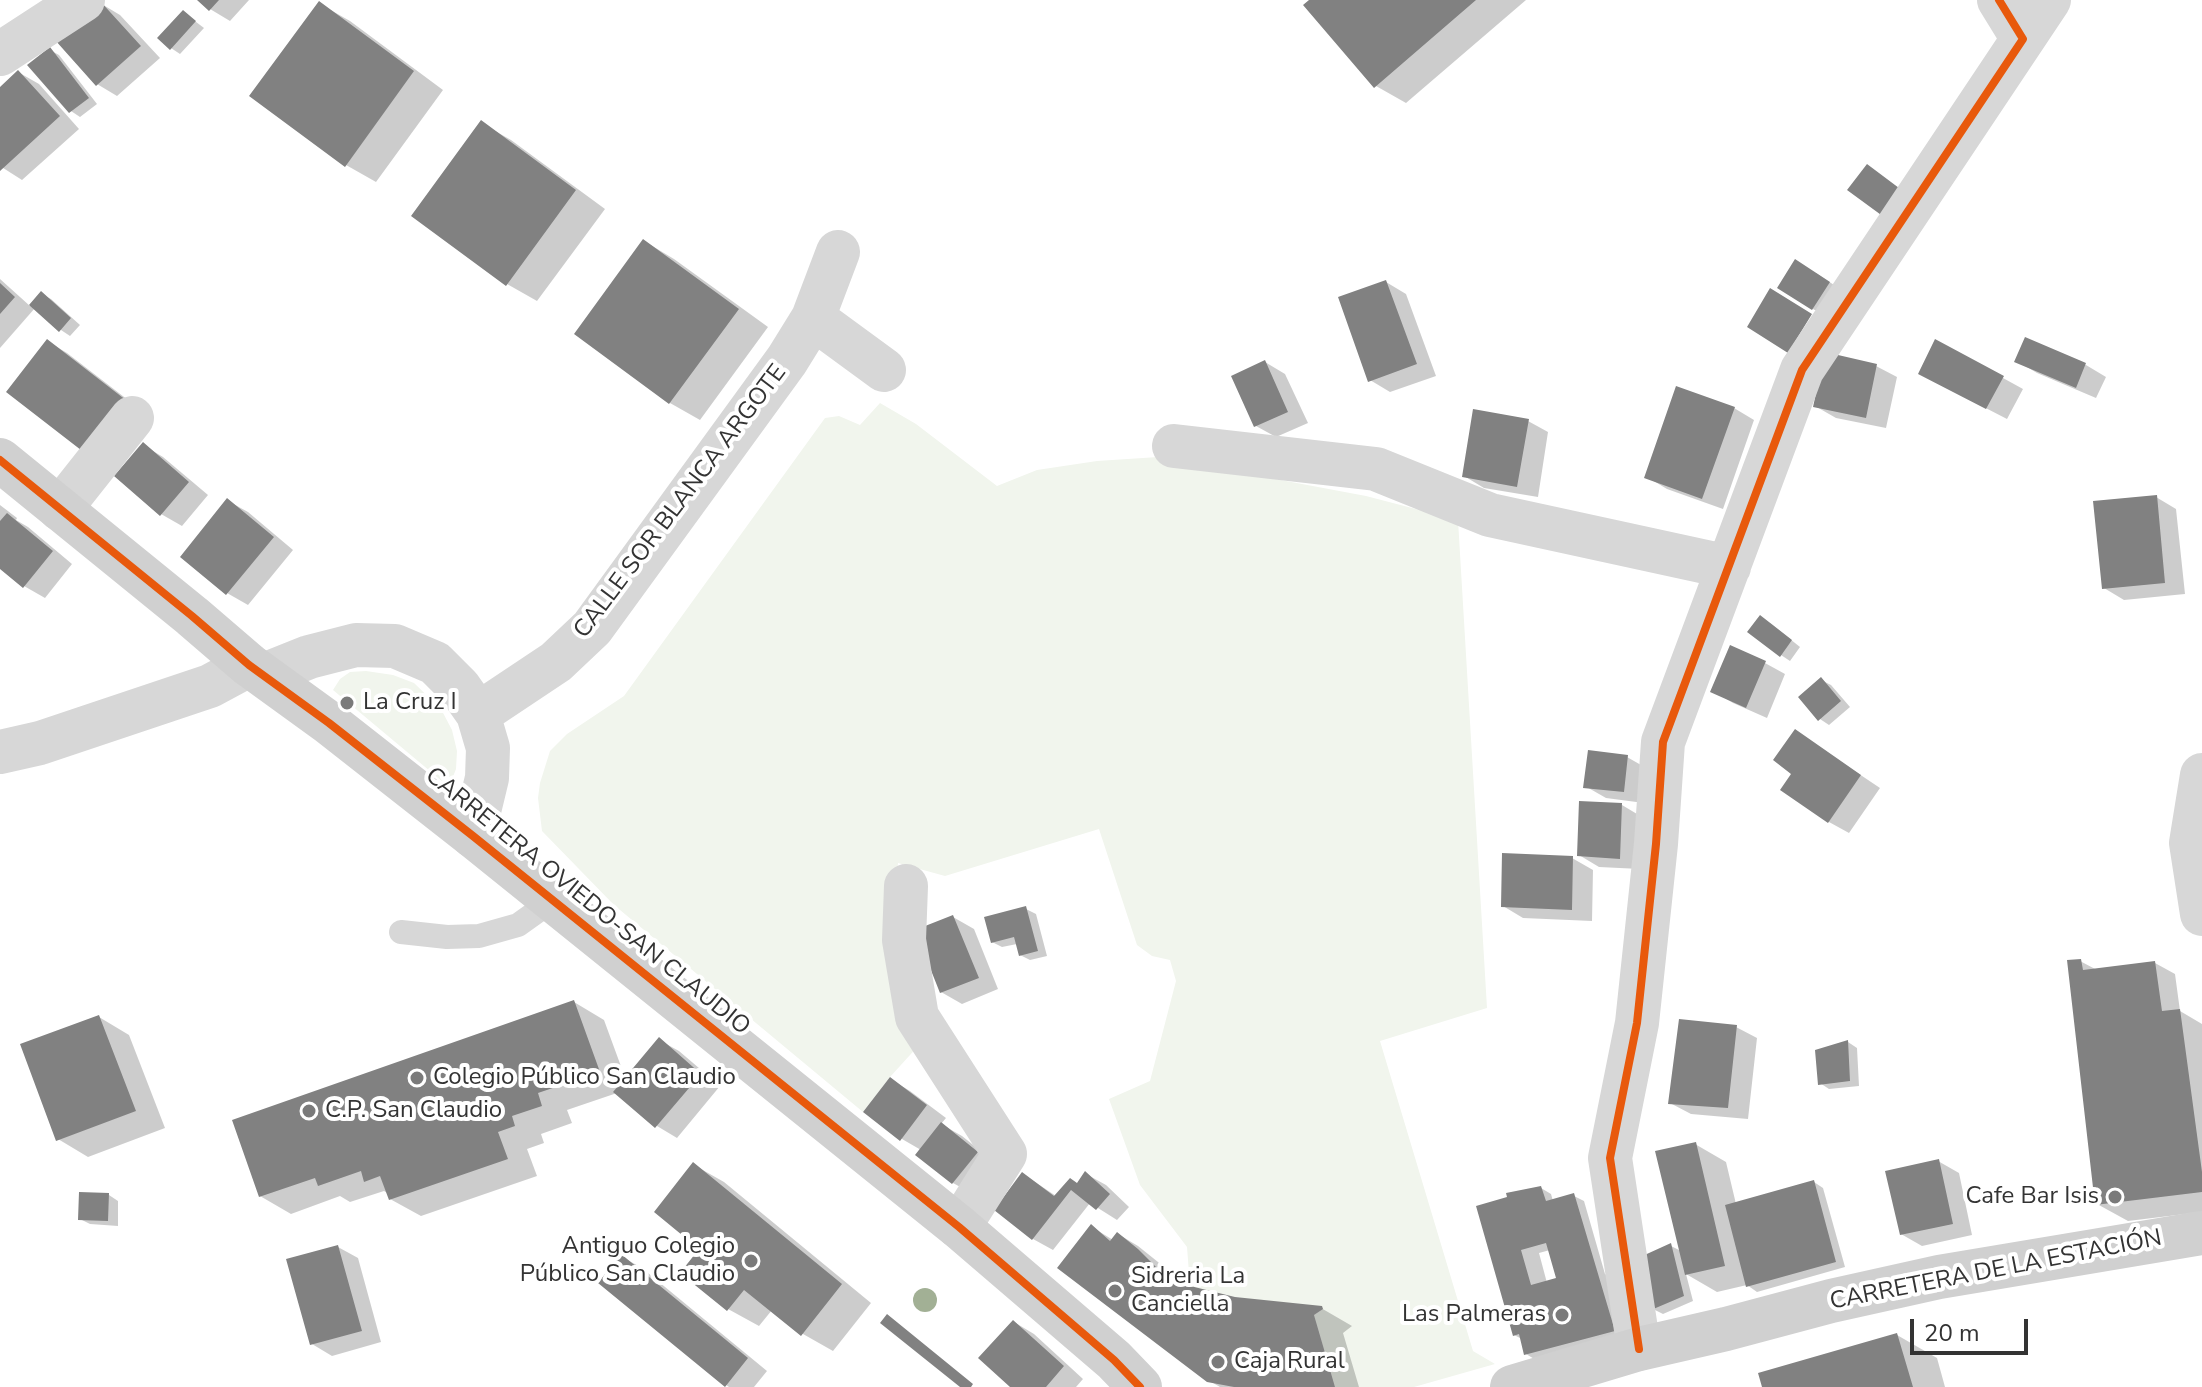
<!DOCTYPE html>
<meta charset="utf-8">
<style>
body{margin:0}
#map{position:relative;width:2202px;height:1387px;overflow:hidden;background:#fff;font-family:"Nunito Sans",sans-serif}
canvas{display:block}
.scale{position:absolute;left:1910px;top:1319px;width:118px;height:36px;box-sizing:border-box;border:4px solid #333;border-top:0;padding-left:10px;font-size:24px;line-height:28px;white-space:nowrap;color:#333;-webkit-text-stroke:6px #fff;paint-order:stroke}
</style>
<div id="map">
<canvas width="2202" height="1387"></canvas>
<div class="scale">20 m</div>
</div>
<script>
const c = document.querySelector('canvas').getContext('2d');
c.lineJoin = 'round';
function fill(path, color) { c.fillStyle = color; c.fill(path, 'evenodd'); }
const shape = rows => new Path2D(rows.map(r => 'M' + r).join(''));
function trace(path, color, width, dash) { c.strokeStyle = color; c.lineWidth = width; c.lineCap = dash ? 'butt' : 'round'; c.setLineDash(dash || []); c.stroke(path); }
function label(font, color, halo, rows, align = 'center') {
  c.font = font + ' "Nunito Sans",sans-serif'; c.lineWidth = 8; c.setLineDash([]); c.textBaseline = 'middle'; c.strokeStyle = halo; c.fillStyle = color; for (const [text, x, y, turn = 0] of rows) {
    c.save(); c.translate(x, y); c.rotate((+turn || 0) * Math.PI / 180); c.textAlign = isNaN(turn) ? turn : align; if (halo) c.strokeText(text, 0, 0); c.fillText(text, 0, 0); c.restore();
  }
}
const green = shape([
 [880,403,916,424,997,486,1037,470,1097,461,1158,457,1366,496,1458,520,1487,1008,1380,1041,1473,1351,1495,1364,1414,1387,1335,1387,1314,1315,1323,1309,1235,1297,1190,1286,1187,1247,1140,1185,1109,1099,1150,1081,1176,981,1170,960,1152,956,1137,945,1099,829,945,876,898,863,895,912,920,1044,890,1077,863,1112,614,905,542,831,538,798,540,783,550,751,567,734,624,696,825,418,839,416,860,425],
 [366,671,393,675,414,683,441,709,452,730,457,751,456,769,449,787,333,690,340,679,350,672]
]);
const shadow = shape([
 [200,0,249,0,230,21,210,9],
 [1312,0,1526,0,1406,103,1376,86],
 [100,3,120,15,160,58,117,96,97,84],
 [320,4,350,21,443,90,376,182,346,165],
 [183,12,204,28,180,54,171,48],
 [50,50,59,55,97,104,80,117,71,111],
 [18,72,39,84,79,129,22,180,0,166,0,89],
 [481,123,511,140,605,209,537,301,507,284],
 [644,241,674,259,768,327,700,420,670,403],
 [1816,273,1849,295,1833,320,1813,309],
 [0,279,30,306,41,294,51,299,80,325,70,336,61,330,35,308,0,348],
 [1386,282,1406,294,1436,376,1390,392,1370,380],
 [2026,339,2086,365,2106,377,2096,398,2037,373,2017,361],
 [47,341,67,353,150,417,92,455],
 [1265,362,1285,374,1308,423,1276,437,1256,426],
 [1876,366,1897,377,1886,428,1836,418,1815,406],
 [2003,378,2023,389,2007,419,1941,385],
 [1734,408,1754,420,1723,509,1667,489,1647,477],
 [1528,421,1548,432,1538,497,1484,488,1464,476],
 [143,445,163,457,208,495,182,526,161,514],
 [2156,497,2176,509,2185,594,2124,600,2104,588],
 [228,501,248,512,293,550,248,605,227,593],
 [0,505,17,518,16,520,28,527,72,564,45,598,24,586,0,566],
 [1770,623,1800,647,1790,661,1781,655],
 [1765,663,1785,674,1767,718,1733,703,1713,691],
 [1821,680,1831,685,1850,707,1829,725,1820,719],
 [1795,731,1880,788,1849,833,1829,822],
 [1627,757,1648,769,1644,803,1606,798,1585,786],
 [1622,805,1642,817,1640,869,1599,867,1579,855],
 [1572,858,1593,870,1592,921,1523,918,1503,906],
 [1026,909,1036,914,1047,956,1030,960,1020,955,1017,944,1002,947,992,942],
 [953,917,974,929,998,989,962,1004,941,992],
 [2080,961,2097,970,2155,963,2175,974,2180,1011,2202,1024,2202,1212,2128,1221,2097,1204],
 [574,1002,604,1020,626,1080,659,1040,679,1051,720,1086,677,1138,657,1126,617,1093,567,1110,572,1123,541,1134,544,1143,527,1149,537,1176,421,1216,390,1199,389,1194,384,1191,350,1202,340,1196,291,1214,260,1196],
 [99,1017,129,1035,165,1128,88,1157,58,1139],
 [1736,1027,1757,1038,1748,1119,1691,1114,1670,1103],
 [1848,1042,1857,1048,1859,1086,1829,1089,1820,1083],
 [890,1079,910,1091,946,1118,941,1124,962,1136,997,1164,973,1194,953,1183,918,1154,921,1150,902,1139],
 [1695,1144,1726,1162,1736,1204,1814,1182,1823,1188,1845,1267,1757,1292,1747,1285,1717,1292,1686,1274,1693,1301,1663,1314,1653,1309,1671,1246,1681,1251],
 [1938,1161,1959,1173,1972,1235,1922,1246,1901,1234],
 [694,1165,724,1182,871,1303,833,1351,803,1334,772,1310,759,1326,728,1309,702,1248],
 [1023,1174,1056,1196,1078,1185,1086,1174,1106,1185,1129,1207,1117,1220,1090,1203,1053,1250,1033,1239,997,1210],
 [1541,1188,1551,1194,1553,1201,1574,1196,1584,1201,1605,1274,1615,1280,1634,1342,1546,1366,1526,1354,1522,1339,1514,1335,1478,1208],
 [1550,1250,1558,1279,1547,1283,1539,1253],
 [109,1195,118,1201,118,1226,90,1224,80,1219],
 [1092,1227,1113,1240,1118,1234,1138,1246,1158,1262,1182,1286,1234,1299,1321,1308,1352,1326,1343,1333,1359,1387,1220,1387,1208,1380],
 [338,1247,358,1258,381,1342,332,1356,312,1344],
 [622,1257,642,1268,767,1371,754,1387,729,1387,726,1385],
 [1014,1322,1034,1334,1083,1379,1076,1387,1013,1387],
 [1897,1335,1937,1358,1945,1387,1765,1387]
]);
const building = shape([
 [197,0,219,0,209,11],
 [1309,0,1476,0,1374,88,1303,5],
 [100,1,141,46,96,86,55,40],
 [319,1,414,71,345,167,249,96],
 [183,10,196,21,170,50,157,38],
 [50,47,89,98,69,113,27,65],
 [18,70,60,116,0,171,0,87],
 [481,120,576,190,506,286,411,216],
 [1867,164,1907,194,1888,220,1847,190],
 [643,239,739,309,669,404,574,334],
 [1795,259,1830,282,1812,310,1777,288],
 [1386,280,1417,364,1368,382,1338,297],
 [0,283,15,297,0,314],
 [1770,288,1812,314,1788,353,1747,327],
 [41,291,71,318,59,332,29,305],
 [2025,337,2086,363,2076,388,2014,362],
 [47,339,131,404,90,457,6,392],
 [1935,339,2004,376,1986,409,1918,374],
 [1825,352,1877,364,1866,418,1813,407],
 [1265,360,1288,412,1254,427,1231,376],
 [1676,386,1735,407,1702,499,1644,478],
 [1473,409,1529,419,1517,487,1462,477],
 [143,442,189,482,160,516,114,476],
 [2157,495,2165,583,2102,589,2093,501],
 [227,498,274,537,226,595,180,557],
 [7,513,53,551,23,588,0,569,0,521],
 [1760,615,1792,640,1780,657,1747,632],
 [1730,645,1766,661,1746,708,1710,692],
 [1821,677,1841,701,1818,721,1798,697],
 [1795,729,1861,775,1828,823,1780,790,1791,774,1773,760],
 [1588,750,1628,755,1624,792,1583,788],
 [1579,801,1622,803,1620,859,1577,856],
 [1502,853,1573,856,1572,910,1501,907],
 [1026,906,1038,951,1019,956,1014,937,991,943,984,917],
 [953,915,979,978,940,993,915,930],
 [2081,959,2083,970,2155,961,2162,1011,2180,1009,2202,1172,2202,1192,2095,1205,2067,960],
 [574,1000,600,1072,538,1093,542,1106,512,1116,515,1126,498,1132,508,1159,389,1200,380,1176,364,1182,361,1171,318,1186,315,1178,259,1197,232,1120],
 [99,1015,136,1111,56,1141,20,1044],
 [1679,1019,1737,1025,1728,1108,1668,1104],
 [659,1037,701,1074,655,1128,613,1092],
 [1848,1040,1850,1081,1818,1085,1815,1050],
 [890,1077,927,1105,900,1141,863,1112],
 [941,1122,978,1152,952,1184,915,1155],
 [1696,1142,1725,1266,1685,1275,1655,1151],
 [1939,1159,1953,1224,1900,1235,1885,1171],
 [693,1162,842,1284,801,1336,744,1290,727,1311,680,1273,699,1249,654,1212],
 [1085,1171,1110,1194,1096,1210,1071,1190,1032,1240,994,1210,1022,1172,1054,1196,1070,1178,1077,1183],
 [1814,1180,1836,1262,1746,1287,1725,1205],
 [1541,1186,1546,1201,1574,1193,1615,1331,1524,1355,1519,1334,1513,1336,1476,1206,1507,1197,1506,1193],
 [1546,1243,1556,1278,1531,1285,1521,1250],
 [79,1192,109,1193,108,1221,78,1220],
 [1091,1224,1110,1241,1117,1232,1138,1249,1170,1281,1235,1297,1322,1306,1323,1309,1314,1315,1335,1387,1234,1387,1207,1382,1057,1268],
 [1671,1243,1684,1296,1651,1310,1638,1258],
 [338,1245,362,1331,310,1345,286,1259],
 [621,1254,748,1358,725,1387,598,1283],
 [887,1314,973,1384,971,1387,960,1387,880,1323],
 [1013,1320,1064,1366,1046,1387,1010,1387,978,1358],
 [1897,1333,1913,1387,1762,1387,1758,1373]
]);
const lane = shape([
 [401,932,447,937,479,936,518,925,553,900]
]);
const street = shape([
 [2023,39,2049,0],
 [0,54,83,0],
 [813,318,884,370],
 [1174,446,1376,469,1490,515,1729,567],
 [60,509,132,418],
 [264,675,309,657,356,645,395,646,435,663,459,687,478,714,488,748,487,778,473,836],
 [478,714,556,662,592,628,787,360,813,318,838,252],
 [0,752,40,743,210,686,249,665],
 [2202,775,2191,843,2202,914],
 [906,886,904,940,917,1017,1005,1154,959,1227],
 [1639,1349,1610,1158,1637,1023,1656,844,1663,742,1802,370,2023,39,1999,0]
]);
const secondary = shape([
 [0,460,192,616,249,665,329,723,473,836,959,1227,1114,1360,1140,1387],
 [1512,1387,1639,1349,1726,1329,1831,1301,1939,1277,2202,1233]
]);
const cycleway = shape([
 [0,460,192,616,249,665,329,723,473,836,959,1227,1114,1360,1140,1387],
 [1639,1349,1610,1158,1637,1023,1656,844,1663,742,1802,370,2023,39,1999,0]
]);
const trees = [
 [925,1300]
];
const markers = [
 [347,703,8,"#7a7a7a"],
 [417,1078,8,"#7a7a7a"],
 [309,1111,8,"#7a7a7a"],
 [2115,1197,8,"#7a7a7a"],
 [751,1261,8,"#7a7a7a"],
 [1115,1291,8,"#7a7a7a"],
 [1562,1315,8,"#7a7a7a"],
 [1218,1362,8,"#7a7a7a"]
];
const streetNames = [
 ["CALLE SOR BLANCA ARGOTE",681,502,-53],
 ["CARRETERA OVIEDO-SAN CLAUDIO",587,902,39],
 ["CARRETERA DE LA ESTACIÓN",1996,1271,-11]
];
const poiNames = [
 ["La Cruz I",363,703],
 ["Colegio Público San Claudio",433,1078],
 ["C.P. San Claudio",325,1111],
 ["Cafe Bar Isis",2099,1197,"right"],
 ["Antiguo Colegio",735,1247,"right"],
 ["Público San Claudio",735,1275,"right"],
 ["Sidreria La",1131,1277],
 ["Canciella",1131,1305],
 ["Las Palmeras",1546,1315,"right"],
 ["Caja Rural",1234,1362]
];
fill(green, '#f1f5ed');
fill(shadow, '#0003');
fill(building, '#818181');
trace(lane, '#d7d7d7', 24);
trace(street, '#d7d7d7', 44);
trace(secondary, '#d0d0d0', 44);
trace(cycleway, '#e8590c', 8);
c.fillStyle = '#a2b095';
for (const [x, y] of trees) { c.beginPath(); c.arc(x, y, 12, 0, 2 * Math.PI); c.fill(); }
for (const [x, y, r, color] of markers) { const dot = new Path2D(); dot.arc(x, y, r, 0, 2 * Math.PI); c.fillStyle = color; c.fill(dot); trace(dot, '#fff', 3); }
label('24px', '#333', '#fff', streetNames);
label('24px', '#333', '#fff', poiNames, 'left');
</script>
